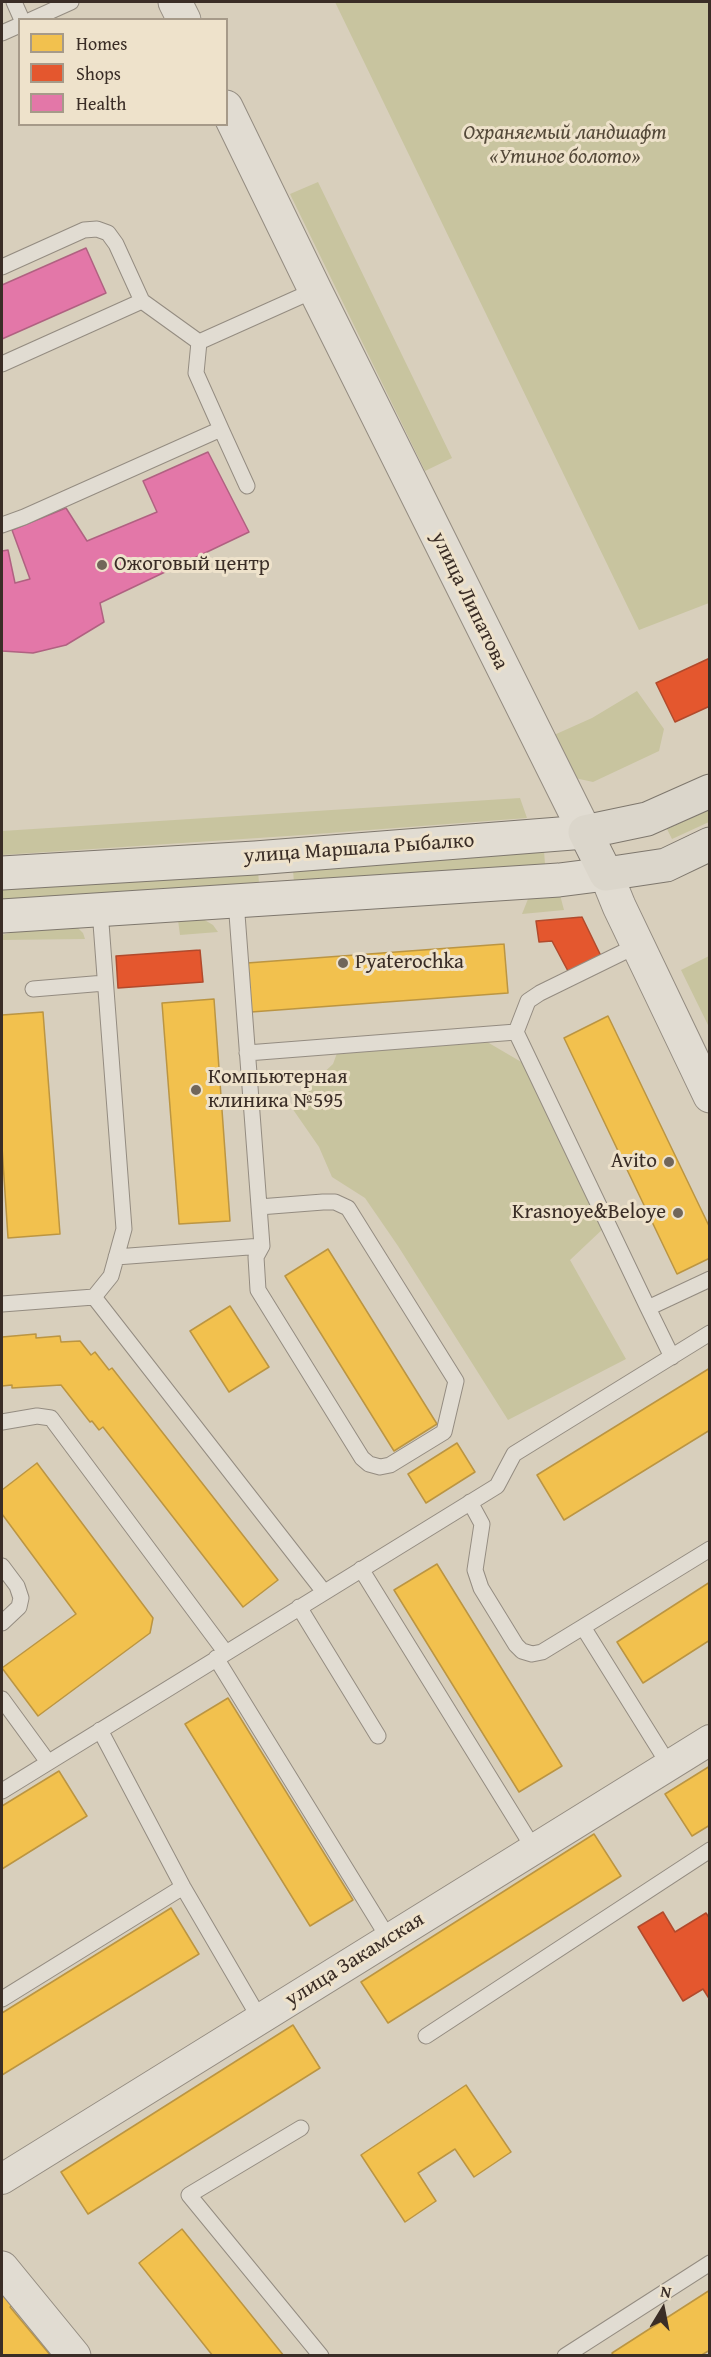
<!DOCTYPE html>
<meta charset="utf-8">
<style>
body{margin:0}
#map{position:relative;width:711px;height:2357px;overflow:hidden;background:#d8cfbc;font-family:"Gentium Book Plus",serif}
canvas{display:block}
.frame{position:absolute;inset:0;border:3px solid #3a2d26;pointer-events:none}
.legend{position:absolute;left:18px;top:18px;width:210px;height:108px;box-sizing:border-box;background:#eee2cb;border:2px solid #a69a89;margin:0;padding:8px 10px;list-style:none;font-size:18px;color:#3a2d26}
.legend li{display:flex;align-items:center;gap:12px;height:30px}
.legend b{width:30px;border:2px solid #a69a89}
.north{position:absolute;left:633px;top:2279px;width:60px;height:60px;-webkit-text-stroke:4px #eee2cb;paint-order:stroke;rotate:10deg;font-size:16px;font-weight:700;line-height:24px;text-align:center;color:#3a2d26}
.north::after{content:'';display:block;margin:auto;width:21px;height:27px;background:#3a2d26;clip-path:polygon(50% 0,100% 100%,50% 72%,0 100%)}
</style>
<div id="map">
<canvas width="711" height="2357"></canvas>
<div class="frame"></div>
<ul class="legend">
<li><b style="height:16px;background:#f2c14e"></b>Homes</li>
<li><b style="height:16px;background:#e4572e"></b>Shops</li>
<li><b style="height:16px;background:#e377a8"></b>Health</li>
</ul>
<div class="north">N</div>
</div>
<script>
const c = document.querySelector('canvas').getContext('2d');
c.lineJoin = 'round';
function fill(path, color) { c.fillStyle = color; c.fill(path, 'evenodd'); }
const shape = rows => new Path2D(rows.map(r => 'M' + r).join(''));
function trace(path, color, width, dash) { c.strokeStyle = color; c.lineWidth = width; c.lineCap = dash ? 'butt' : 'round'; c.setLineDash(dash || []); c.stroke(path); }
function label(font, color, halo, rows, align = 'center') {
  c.font = font + ' "Gentium Book Plus",serif'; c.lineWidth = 6; c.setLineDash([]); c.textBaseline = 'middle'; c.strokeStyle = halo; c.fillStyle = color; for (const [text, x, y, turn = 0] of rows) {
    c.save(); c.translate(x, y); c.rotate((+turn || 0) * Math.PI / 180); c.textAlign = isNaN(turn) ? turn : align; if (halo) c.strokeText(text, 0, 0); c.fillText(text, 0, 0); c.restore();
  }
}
const green = shape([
 [335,2,709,2,709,603,639,630],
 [318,182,452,458,425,471,290,194],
 [637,691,664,729,659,751,593,782,575,778,554,735,592,718],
 [520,798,527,818,303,835,2,855,2,831],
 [709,810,709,822,672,839,667,829],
 [544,851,545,864,294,883,293,870],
 [258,871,259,883,2,899,2,887],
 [560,895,564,910,522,914,528,899],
 [203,919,213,925,218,932,180,935,178,920],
 [77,927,83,933,85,939,2,940,2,935,20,930],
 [709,956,710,1026,709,1027,681,970],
 [343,1037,374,1040,482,1039,535,1070,606,1226,570,1260,626,1359,508,1420,398,1246,365,1198,332,1177,319,1147,292,1108,303,1092,333,1064]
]);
const homes = shape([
 [504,944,508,993,251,1012,247,963,504,944],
 [214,999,230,1221,179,1224,162,1003,214,999],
 [43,1012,60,1234,8,1238,2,1147,2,1015,43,1012],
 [608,1016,710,1228,710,1258,677,1274,564,1038,608,1016],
 [328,1249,437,1424,394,1451,285,1276,328,1249],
 [230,1306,269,1367,229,1392,190,1331,230,1306],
 [36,1334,36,1338,60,1336,61,1342,80,1341,91,1355,95,1352,109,1370,112,1368,278,1580,243,1607,103,1427,99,1430,92,1421,90,1422,61,1385,12,1388,12,1385,2,1386,2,1337,36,1334],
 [710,1368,710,1430,564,1520,537,1475,710,1368],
 [457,1443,475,1472,426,1503,408,1474,457,1443],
 [37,1463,153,1618,150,1633,38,1716,2,1668,76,1614,2,1514,2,1490,37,1463],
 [437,1564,562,1766,519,1792,394,1590,437,1564],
 [710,1582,710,1640,643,1683,617,1642,710,1582],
 [228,1698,353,1900,310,1926,185,1724,228,1698],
 [710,1766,710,1825,692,1836,665,1794,710,1766],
 [59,1771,87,1816,2,1869,2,1806,59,1771],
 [594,1834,621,1876,388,2023,361,1982,594,1834],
 [171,1908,199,1954,2,2075,2,2013,171,1908],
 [293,2025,320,2068,88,2214,61,2172,293,2025],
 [466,2085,511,2152,474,2177,455,2149,418,2173,436,2201,405,2222,361,2155,466,2085],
 [182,2229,284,2356,213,2356,139,2263,182,2229],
 [2,2290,14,2304,10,2307,51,2356,2,2356,2,2290],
 [710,2290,710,2350,700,2356,614,2356,612,2353,710,2290]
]);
const shops = shape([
 [710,658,710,706,675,722,656,683,710,658],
 [582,917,601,956,569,973,552,941,539,942,536,921,582,917],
 [200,950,203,982,118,988,116,956,200,950],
 [663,1912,675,1932,706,1913,710,1919,710,2000,703,1989,683,2001,638,1927,663,1912]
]);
const health = shape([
 [86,248,106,293,2,339,2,285,86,248],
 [208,452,249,532,100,603,104,622,66,645,33,653,2,651,2,551,8,550,15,583,30,579,12,530,66,508,87,541,157,512,143,481,208,452]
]);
const service = shape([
 [14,2,22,20],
 [31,20,71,2],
 [2,33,20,25],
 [2,267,84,230,97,229,108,233,116,244,142,301,2,364],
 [142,301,199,342,315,290],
 [221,429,247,486],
 [2,525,24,517,221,429,196,373,199,342],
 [33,989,105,983],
 [516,1032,528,1001,540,993,638,945],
 [247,1053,516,1032,648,1308,710,1279],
 [259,1207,323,1202,335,1202,348,1208,456,1381,444,1432,390,1465,380,1467,369,1464,362,1458,258,1290,256,1257,262,1246],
 [116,1257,262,1246,236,901],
 [94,1297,111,1276,124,1229,100,910],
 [2,1304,94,1297,324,1592],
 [648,1308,672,1357],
 [2,1422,37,1416,51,1418,226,1653],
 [470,1502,482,1524,475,1570,481,1588,516,1645,522,1651,532,1654,542,1652,583,1627],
 [2,1566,17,1586,21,1598,19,1607,2,1623],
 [361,1569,534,1849],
 [299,1607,378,1736],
 [216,1658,389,1939],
 [2,1699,48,1762],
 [100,1730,183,1887,260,2019],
 [669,1765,583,1627,710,1549],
 [2,1791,497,1486,514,1454,710,1333],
 [2,1999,183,1887],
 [426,2036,710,1850],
 [301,2128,189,2195,321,2356],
 [565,2356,710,2263]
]);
const minor = shape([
 [2,2179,710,1740]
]);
const tertiary = shape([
 [175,2,184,20],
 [226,107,315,290,585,832],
 [606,874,619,906,710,1096],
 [2,2268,74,2356]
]);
const secondary = shape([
 [2,873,255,858,585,832],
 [2,916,559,880,606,874]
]);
const primary = shape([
 [710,791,647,819,585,832,606,874,666,865,710,844]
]);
const markers = [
 [102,565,6,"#71665a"],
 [343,963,6,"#71665a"],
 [196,1090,6,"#71665a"],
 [669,1162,6,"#71665a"],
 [678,1213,6,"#71665a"]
];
const parkNames = [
 ["Охраняемый ландшафт",565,134],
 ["«Утиное болото»",565,158]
];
const poiNames = [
 ["Ожоговый центр",114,565],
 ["Pyaterochka",355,963],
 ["Компьютерная",208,1078],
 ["клиника №595",208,1102],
 ["Avito",657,1162,"right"],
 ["Krasnoye&Beloye",666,1213,"right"]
];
const streetNames = [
 ["улица Липатова",469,601,64],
 ["улица Маршала Рыбалко",359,849,-4],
 ["улица Закамская",355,1960,-32]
];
fill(green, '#c8c49f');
fill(homes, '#f2c14e');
trace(homes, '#bb9542', 1.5);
fill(shops, '#e4572e');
trace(shops, '#b14a2c', 1.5);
fill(health, '#e377a8');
trace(health, '#b06181', 1.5);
trace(service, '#948c81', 17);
trace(minor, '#948c81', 32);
trace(tertiary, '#948c81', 35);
trace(secondary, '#7e776d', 35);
trace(primary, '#7e776d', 35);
trace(service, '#e1dcd2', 15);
trace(minor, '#e1dcd2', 30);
trace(tertiary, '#e1dcd2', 33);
trace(secondary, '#e1dcd2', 33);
trace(primary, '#dbd6cb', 33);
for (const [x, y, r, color] of markers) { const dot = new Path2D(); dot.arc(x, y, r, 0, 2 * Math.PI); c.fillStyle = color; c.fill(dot); trace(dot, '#eee2cb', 2); }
label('italic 21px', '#544939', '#eee2cb', parkNames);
label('21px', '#3a2d26', '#eee2cb', poiNames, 'left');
label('21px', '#3a2d26', '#eee2cb', streetNames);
</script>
